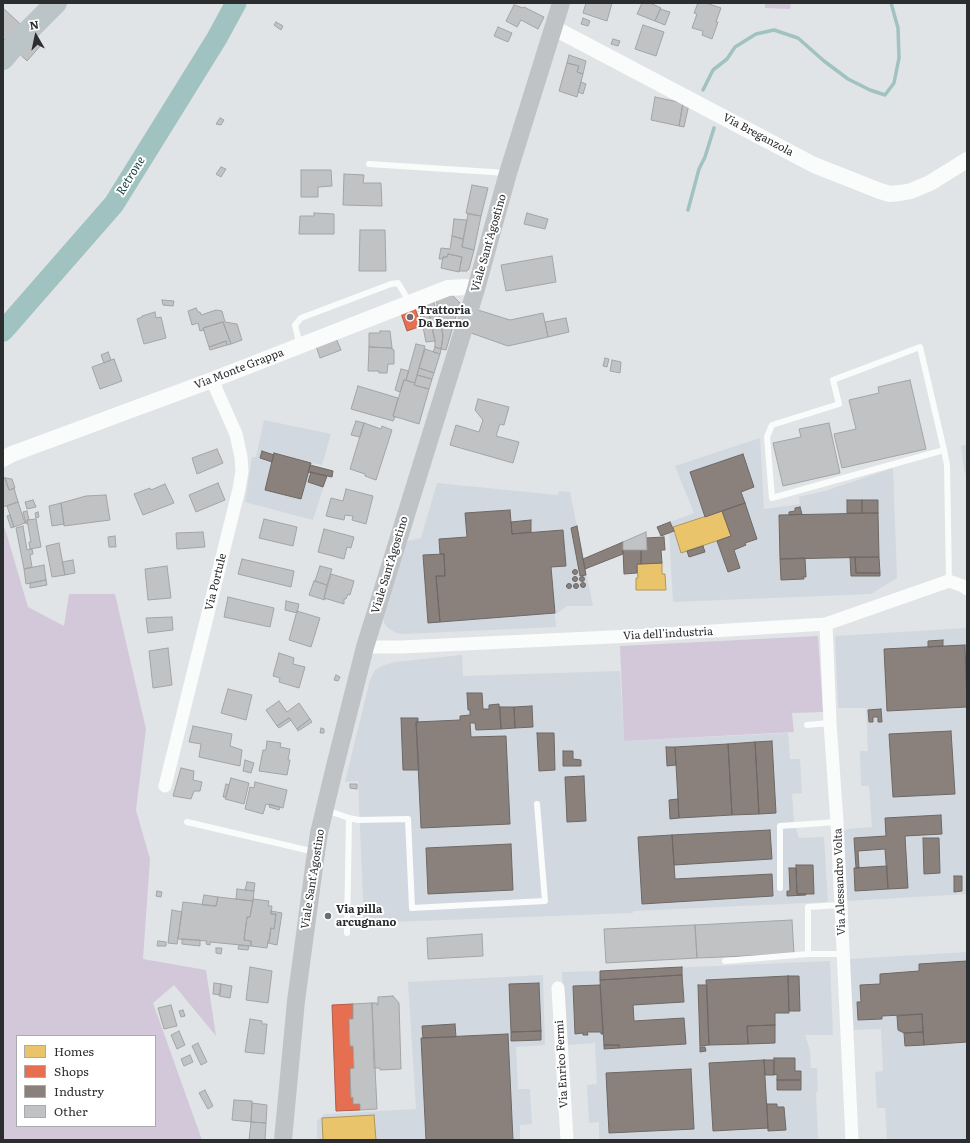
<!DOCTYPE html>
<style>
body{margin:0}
#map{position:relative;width:970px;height:1143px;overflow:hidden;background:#e1e4e6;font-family:Literata,serif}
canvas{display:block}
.frame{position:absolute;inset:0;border:4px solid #2b2d2f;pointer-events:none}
.legend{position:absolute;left:16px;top:1035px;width:140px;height:92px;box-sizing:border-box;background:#fff;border:1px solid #aaabac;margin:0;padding:5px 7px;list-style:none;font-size:12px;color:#2b2d2f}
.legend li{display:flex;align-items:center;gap:8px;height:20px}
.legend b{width:20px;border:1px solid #aaabac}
.north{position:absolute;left:16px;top:16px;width:40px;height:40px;-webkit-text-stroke:3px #fff;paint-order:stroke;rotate:351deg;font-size:11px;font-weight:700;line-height:16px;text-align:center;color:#2b2d2f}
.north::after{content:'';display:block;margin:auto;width:14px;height:18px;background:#2b2d2f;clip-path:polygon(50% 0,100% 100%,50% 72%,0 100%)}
</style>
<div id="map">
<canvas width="970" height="1143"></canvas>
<div class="frame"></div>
<ul class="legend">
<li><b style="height:11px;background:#e9c46a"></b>Homes</li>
<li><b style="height:11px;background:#e76f51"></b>Shops</li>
<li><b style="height:11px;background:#8a817c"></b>Industry</li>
<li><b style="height:11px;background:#c0c2c4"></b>Other</li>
</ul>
<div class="north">N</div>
</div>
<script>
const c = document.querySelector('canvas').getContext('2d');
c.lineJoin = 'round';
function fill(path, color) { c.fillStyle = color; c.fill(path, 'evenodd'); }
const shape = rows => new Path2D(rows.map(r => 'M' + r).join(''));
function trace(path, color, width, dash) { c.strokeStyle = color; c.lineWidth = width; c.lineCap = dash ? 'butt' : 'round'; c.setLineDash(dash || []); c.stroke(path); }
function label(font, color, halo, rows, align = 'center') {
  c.font = font + ' Literata,serif'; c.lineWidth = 4; c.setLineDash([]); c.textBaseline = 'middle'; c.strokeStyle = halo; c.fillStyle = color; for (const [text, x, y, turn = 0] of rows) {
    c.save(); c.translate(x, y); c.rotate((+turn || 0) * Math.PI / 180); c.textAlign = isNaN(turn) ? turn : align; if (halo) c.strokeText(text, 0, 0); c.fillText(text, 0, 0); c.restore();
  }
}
const built = shape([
 [264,420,331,434,322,465,311,463,310,465,333,471,332,477,327,476,313,520,245,502,252,457,256,457],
 [760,438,764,509,800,504,799,497,828,490,893,468,897,578,871,594,673,602,669,533,674,531,670,522,694,513,675,466],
 [967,444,967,478,964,469,961,446],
 [437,483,558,495,559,491,570,492,593,606,567,606,555,615,556,627,403,634,396,633,388,628,384,623,383,617,407,541,421,538],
 [967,628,967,894,847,901,843,831,848,829,872,827,869,786,861,786,860,751,868,751,866,708,838,708,835,636],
 [462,655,463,676,620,671,624,741,788,733,790,759,800,759,802,793,792,794,794,822,799,838,824,837,828,902,633,911,633,913,364,923,358,781,345,782,370,680,375,670,382,666,395,662],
 [967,952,967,1140,887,1140,885,1108,877,1108,876,1094,875,1072,883,1071,881,1029,854,1030,849,959],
 [830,961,833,1035,805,1035,810,1050,811,1068,817,1068,818,1091,816,1092,818,1137,819,1140,599,1140,599,1122,589,1123,587,1085,597,1084,595,1043,566,1045,562,972,600,971],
 [543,975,545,1045,516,1047,518,1089,530,1089,532,1124,520,1125,520,1140,317,1140,317,1121,325,1114,416,1109,408,982]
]);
const green = shape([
 [765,3,791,3,790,9,765,8],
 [3,524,6,532,28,607,64,626,69,594,115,594,146,729,136,810,150,859,143,959,206,970,216,1036,174,985,153,1003,202,1140,3,1140],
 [17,1036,155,1036,155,1126,17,1126],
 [818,636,823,712,792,713,794,732,624,741,620,646]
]);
const homes = shape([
 [722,511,731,536,681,553,673,527,722,511],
 [662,563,662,574,665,574,666,590,636,590,636,578,638,578,637,564,662,563],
 [374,1115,376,1140,323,1140,322,1118,374,1115]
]);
const shops = shape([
 [414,305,421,326,407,331,400,310,414,305],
 [353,1004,353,1019,349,1019,350,1046,353,1046,354,1068,350,1069,351,1098,353,1097,353,1104,360,1104,360,1110,336,1111,332,1005,353,1004]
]);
const industry = shape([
 [262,451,274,455,272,462,260,458,262,451],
 [274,453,311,463,301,499,265,490,274,453],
 [743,454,754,487,741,492,745,503,705,517,690,472,743,454],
 [310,465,333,471,332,477,308,472,310,465],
 [311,472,327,476,323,487,308,482,311,472],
 [847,500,862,500,862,513,847,513,847,500],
 [862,500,878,500,878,513,862,513,862,500],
 [745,503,757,539,745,543,746,545,734,550,740,568,728,572,717,541,731,536,722,511,745,503],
 [800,507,802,514,789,515,789,512,795,511,795,508,800,507],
 [510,510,512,534,563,530,566,566,551,567,555,613,440,622,436,576,445,576,444,554,440,554,439,539,467,537,465,513,510,510],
 [878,513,879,557,780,559,779,515,878,513],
 [531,520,531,532,512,534,511,522,531,520],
 [670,522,674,531,661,536,657,527,670,522],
 [577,526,586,575,580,576,571,528,577,526],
 [664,537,665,550,661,550,662,563,641,564,641,550,647,550,646,538,664,537],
 [623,542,623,554,585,569,583,559,623,542],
 [703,546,705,552,689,557,687,551,703,546],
 [623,550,641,550,641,564,637,564,637,573,624,574,623,550],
 [444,554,445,576,436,576,440,622,428,623,423,555,444,554],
 [850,557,855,557,856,573,880,573,880,576,851,576,850,557],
 [855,557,879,557,880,573,856,573,855,557],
 [805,558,806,577,803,577,804,579,781,580,780,559,805,558],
 '572.5 572a2.5 2.5 0 1 1 5 0a2.5 2.5 0 1 1-5 0Z',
 '579.5 579a2.5 2.5 0 1 1 5 0a2.5 2.5 0 1 1-5 0Z',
 '572.5 579a2.5 2.5 0 1 1 5 0a2.5 2.5 0 1 1-5 0Z',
 '580.5 585a2.5 2.5 0 1 1 5 0a2.5 2.5 0 1 1-5 0Z',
 '566.5 586a2.5 2.5 0 1 1 5 0a2.5 2.5 0 1 1-5 0Z',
 '573.5 586a2.5 2.5 0 1 1 5 0a2.5 2.5 0 1 1-5 0Z',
 [943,640,943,646,928,647,928,641,943,640],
 [965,645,967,707,887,711,884,649,965,645],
 [467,693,482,693,483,709,489,709,489,705,499,704,501,729,476,730,475,723,470,723,471,737,506,736,510,824,421,828,416,722,460,720,460,716,470,715,470,710,468,710,467,693],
 [532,706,533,727,515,728,514,707,532,706],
 [500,707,514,707,515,728,501,729,500,707],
 [881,709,882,722,878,722,878,717,873,717,873,722,869,722,868,710,881,709],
 [401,718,418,718,418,722,416,722,419,770,403,770,401,718],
 [951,731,955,794,893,797,889,734,951,731],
 [537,733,554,733,555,770,539,771,537,733],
 [772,741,776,813,759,814,755,742,772,741],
 [755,742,759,814,732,815,728,744,755,742],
 [728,744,732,815,679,818,675,747,728,744],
 [666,747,675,747,676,765,667,766,666,747],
 [563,751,573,751,573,759,581,760,581,766,563,766,563,751],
 [584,776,586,821,567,822,565,777,584,776],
 [678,799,679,818,670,819,669,800,678,799],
 [941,815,942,834,905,836,908,888,888,889,885,849,858,851,859,868,856,868,854,838,886,836,885,818,941,815],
 [770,830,772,859,674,865,672,835,770,830],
 [672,835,675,879,772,874,773,896,642,904,638,837,672,835],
 [923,838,939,838,940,873,924,874,923,838],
 [511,844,513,890,428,894,426,848,511,844],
 [796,865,813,865,814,894,797,894,796,865],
 [887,866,888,889,855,891,854,868,887,866],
 [789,868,796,868,797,894,806,894,806,895,787,896,787,891,790,891,789,868],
 [954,876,962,876,962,891,954,892,954,876],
 [967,961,967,1042,924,1045,922,1014,882,1016,882,1019,858,1020,857,1002,861,1002,860,985,880,984,880,974,919,971,919,964,967,961],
 [682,967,682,975,600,980,600,971,682,967],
 [682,975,684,1002,633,1005,634,1021,684,1018,686,1044,619,1048,619,1045,604,1045,600,980,682,975],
 [788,976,789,1013,775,1013,775,1025,747,1026,748,1044,709,1045,706,980,788,976],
 [788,976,799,976,800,1011,789,1011,788,976],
 [539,983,541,1031,511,1032,509,984,539,983],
 [600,985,603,1034,601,1034,601,1032,587,1032,588,1035,583,1035,583,1033,575,1034,573,986,600,985],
 [698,985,707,985,709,1045,700,1046,698,985],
 [922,1014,923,1032,904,1033,898,1030,897,1016,922,1014],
 [455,1024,456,1037,423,1038,422,1026,455,1024],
 [775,1025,775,1043,748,1044,747,1026,775,1025],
 [541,1031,541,1040,511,1041,511,1032,541,1031],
 [923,1032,924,1045,905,1046,904,1033,923,1032],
 [508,1034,513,1140,426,1140,421,1038,508,1034],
 [604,1045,619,1045,619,1048,604,1049,604,1045],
 [700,1047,705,1047,706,1051,700,1052,700,1047],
 [774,1058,795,1058,795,1071,801,1071,801,1080,777,1080,777,1074,774,1075,774,1058],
 [764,1060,774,1060,774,1075,765,1075,764,1060],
 [764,1060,768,1128,713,1131,709,1063,764,1060],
 [691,1069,694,1129,609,1133,606,1073,691,1069],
 [777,1080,801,1080,801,1090,777,1090,777,1080],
 [767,1104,777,1104,777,1107,784,1107,786,1130,768,1131,767,1104]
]);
const stream = shape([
 [703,90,713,70,727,59,735,47,756,34,774,30,798,38,824,61,848,79,870,90,885,95,894,83,899,58,898,28,891,3],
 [688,210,699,169,705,157,714,128]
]);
const river = shape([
 [3,331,114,204,217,38,236,3]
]);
const building = shape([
 [586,3,612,3,607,21,583,13,586,3],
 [642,3,650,3,661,8,655,21,637,14,642,3],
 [698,3,706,3,721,8,716,22,718,22,712,39,702,35,703,31,692,28,697,14,694,13,698,3],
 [514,5,523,8,524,7,544,17,538,29,521,20,517,27,506,21,514,5],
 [3,8,42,44,27,61,3,38,3,8],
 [660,9,670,12,665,25,655,21,660,9],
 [583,18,590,21,588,26,581,24,583,18],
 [276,22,283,26,281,30,274,25,276,22],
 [643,25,664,32,656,56,635,49,643,25],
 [498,27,512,33,508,42,494,36,498,27],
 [613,39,620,41,618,46,611,44,613,39],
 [569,55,586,61,583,74,577,72,579,66,567,63,569,55],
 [567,63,579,66,577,72,583,74,577,97,559,91,567,63],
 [581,82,586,84,583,94,578,92,581,82],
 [655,97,683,103,679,126,651,120,655,97],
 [683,103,689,104,684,127,679,126,683,103],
 [220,118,224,120,221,125,216,124,220,118],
 [221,167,226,169,221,177,216,174,221,167],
 [301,170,331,170,332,186,318,187,318,197,301,197,301,170],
 [344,174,364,175,363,183,381,183,382,206,343,205,344,174],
 [472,185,488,188,481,216,466,213,472,185],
 [314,213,334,214,334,234,299,234,300,216,314,216,314,213],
 [527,213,548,219,545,229,524,224,527,213],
 [468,214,481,216,474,250,462,247,468,214],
 [454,219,467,220,463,239,452,236,454,219],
 [360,230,385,230,386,271,359,271,360,230],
 [452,236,463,239,462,247,474,250,469,269,467,271,459,271,462,257,448,254,447,257,443,257,443,259,439,259,441,248,450,249,452,236],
 [448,254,462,257,459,272,441,268,443,257,447,257,448,254],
 [552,256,556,282,506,291,501,265,552,256],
 [449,292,460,303,446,350,441,349,443,336,436,298,449,292],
 [433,298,435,307,428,308,435,341,426,342,423,327,426,326,423,313,420,314,417,302,433,298],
 [162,300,174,301,173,306,163,305,162,300],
 [437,306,443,336,441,349,435,347,435,341,428,308,437,306],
 [196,308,198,312,200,312,201,315,216,310,222,311,225,322,237,324,242,340,231,344,223,322,203,328,204,330,200,331,198,323,192,325,188,311,196,308],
 [478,310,510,320,543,313,548,337,508,346,471,333,478,310],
 [155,312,156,318,161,317,166,338,144,344,137,319,142,317,142,316,155,312],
 [423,313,426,326,423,327,420,314,423,313],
 [566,318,569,332,548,337,545,322,566,318],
 [223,322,231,344,227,345,226,341,209,347,203,328,223,322],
 [380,331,390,331,392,348,369,347,369,333,380,333,380,331],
 [336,338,341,350,320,358,316,346,336,338],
 [226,341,227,345,210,350,209,347,226,341],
 [416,344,425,346,415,383,406,380,416,344],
 [369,347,392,348,393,350,394,350,394,364,388,364,387,373,379,373,379,371,368,371,369,347],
 [435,347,441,349,440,354,433,352,435,347],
 [425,349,440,354,434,373,419,368,425,349],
 [108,352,111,360,104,363,101,355,108,352],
 [605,358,609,359,607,367,603,366,605,358],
 [114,359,122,381,100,389,92,367,114,359],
 [612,360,621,362,620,373,610,371,612,360],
 [419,368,434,373,432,379,417,375,419,368],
 [401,369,409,371,406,380,404,380,400,392,395,390,401,369],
 [417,375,432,379,429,389,414,385,417,375],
 [404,380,415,383,414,385,429,389,419,424,393,416,404,380],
 [910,380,926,449,842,468,834,434,856,429,849,400,879,393,878,387,910,380],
 [358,386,398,398,393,416,395,417,393,421,351,409,358,386],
 [478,399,509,407,504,425,500,424,496,436,519,442,513,463,450,445,456,425,479,432,483,420,475,410,478,399],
 [356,421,364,423,360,437,351,435,356,421],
 [364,423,381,429,382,426,392,430,376,480,365,476,365,474,350,469,364,423],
 [829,423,840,473,783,486,773,443,801,437,799,429,829,423],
 [217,449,223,463,197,474,192,458,217,449],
 [5,478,12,479,15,488,9,490,5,478],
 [5,478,9,490,14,488,18,502,3,507,3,479,5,478],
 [218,483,225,500,196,512,189,495,218,483],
 [165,484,174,503,143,515,134,494,150,488,151,490,165,484],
 [346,489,373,496,366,524,352,520,353,516,345,515,344,520,326,516,331,498,343,501,346,489],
 [106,495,110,520,64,526,61,503,86,496,106,495],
 [33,500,36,507,27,509,25,502,33,500],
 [18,502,25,523,14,527,7,506,18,502],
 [61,503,64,524,52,526,49,506,61,503],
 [27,511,29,520,27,520,27,523,26,524,23,512,27,511],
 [38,512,39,517,36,518,35,513,38,512],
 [10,515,14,527,11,528,7,516,10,515],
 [36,519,41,547,30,549,29,542,31,542,27,520,36,519],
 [264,519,297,527,293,546,259,538,264,519],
 [23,526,27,550,32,549,33,554,30,555,32,567,24,569,16,528,23,526],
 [324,529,354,537,351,548,347,547,344,559,318,552,324,529],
 [203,532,205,547,177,549,176,533,203,532],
 [646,532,647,550,623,550,623,542,646,532],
 [115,536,116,547,109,547,108,537,115,536],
 [59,543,65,575,52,577,46,546,59,543],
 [242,559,294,571,291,587,238,574,242,559],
 [73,560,75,573,65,575,62,562,73,560],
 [44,565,46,580,26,584,24,569,44,565],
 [167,566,171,598,148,600,145,569,167,566],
 [320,566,332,569,327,585,315,581,320,566],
 [331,574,354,581,350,595,348,594,346,599,344,599,344,604,324,598,331,574],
 [46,580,47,585,30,588,30,583,46,580],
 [314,581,327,585,324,598,325,599,325,600,309,595,314,581],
 [228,597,274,608,270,627,224,617,228,597],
 [286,601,299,604,297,613,285,610,286,601],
 [297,611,320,618,311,647,289,640,297,611],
 [172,617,173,630,148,633,146,618,172,617],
 [168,648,172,685,153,688,149,651,168,648],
 [279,653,294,658,293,664,305,667,299,688,279,682,280,678,273,676,279,653],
 [336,675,340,677,338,681,334,680,336,675],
 [228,689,252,695,246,720,221,713,228,689],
 [279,701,287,712,299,703,310,719,297,729,289,718,277,726,266,710,279,701],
 [289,718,291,720,279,728,277,726,289,718],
 [310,719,312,722,298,731,297,729,310,719],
 [193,726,232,734,230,746,242,750,240,766,199,757,201,744,189,742,193,726],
 [321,728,324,729,324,733,320,733,321,728],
 [267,741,281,743,280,747,290,749,288,760,290,760,287,775,259,771,263,750,266,750,267,741],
 [245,760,254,763,251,773,243,771,245,760],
 [181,768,194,771,193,780,202,782,200,791,194,791,191,799,173,796,181,768],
 [231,778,249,783,244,804,225,799,231,778],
 [255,782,287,790,283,808,266,804,263,814,245,809,250,787,254,788,255,782],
 [226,784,229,785,226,797,223,797,226,784],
 [350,784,357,784,357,789,350,788,350,784],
 [270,804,280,807,279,810,269,807,270,804],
 [247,882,255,883,254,891,245,890,247,882],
 [237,889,254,891,253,901,236,899,237,889],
 [157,891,162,892,161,897,156,896,157,891],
 [204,895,218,897,216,906,202,905,204,895],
 [218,897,253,901,250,917,247,917,244,940,251,941,251,946,210,942,210,945,206,944,207,941,178,939,183,902,216,906,218,897],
 [253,899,269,901,268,906,272,906,271,914,276,914,274,929,271,928,269,941,268,941,267,948,251,946,251,941,244,940,247,917,250,917,253,899],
 [172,910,182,912,177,944,168,943,172,910],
 [271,911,282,913,277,945,268,943,268,941,269,941,271,928,274,929,276,914,271,914,271,911],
 [792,920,794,954,697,958,695,925,792,920],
 [695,925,697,958,606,963,604,929,695,925],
 [482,934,483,956,428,959,427,938,482,934],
 [182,939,200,940,200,946,182,944,182,939],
 [158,941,166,942,166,946,157,946,158,941],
 [239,945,249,946,248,950,238,949,239,945],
 [216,948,222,948,221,954,216,953,216,948],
 [250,967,272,971,268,1003,246,1000,250,967],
 [214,983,221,984,220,995,213,994,214,983],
 [221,984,232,986,230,998,219,996,221,984],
 [393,996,399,1003,401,1069,380,1070,380,1068,374,1068,372,1003,377,1003,377,1005,378,1005,378,997,393,996],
 [372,1003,377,1109,360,1110,360,1104,353,1104,353,1097,351,1098,350,1069,354,1068,353,1046,350,1046,349,1019,353,1019,353,1004,372,1003],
 [171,1005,177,1026,164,1029,158,1008,171,1005],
 [183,1010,185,1016,181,1017,179,1011,183,1010],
 [250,1019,262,1021,262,1024,267,1024,264,1054,245,1052,250,1019],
 [179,1031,185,1045,177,1049,171,1035,179,1031],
 [198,1043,207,1062,201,1065,192,1046,198,1043],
 [190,1055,193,1062,184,1066,181,1059,190,1055],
 [205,1090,213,1106,208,1109,199,1093,205,1090],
 [234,1100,252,1101,251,1122,232,1120,234,1100],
 [252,1103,267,1105,266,1123,251,1122,252,1103],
 [251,1122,266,1123,265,1140,249,1140,251,1122]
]);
const service = shape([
 [369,164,507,173],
 [300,346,295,325,301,318,391,284,398,283,410,303],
 [944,450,772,498,767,437,772,425,839,404,833,380,920,347,944,450,947,465,949,581],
 [807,725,830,723],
 [326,810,349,818,347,933],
 [349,818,359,820,408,819,412,908,545,901,537,804],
 [187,822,315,852],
 [780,888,780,826,837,822],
 [808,954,843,954],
 [725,961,808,954,808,907,840,905]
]);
const minor = shape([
 [826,624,830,723,837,822,852,1140],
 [365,647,401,647,632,636,826,624,949,581,963,586,967,589],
 [165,786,239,489,242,471,241,457,236,434,212,380],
 [558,988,567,1140]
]);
const tertiary = shape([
 [554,28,814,165,880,191,890,194,900,193,911,191,930,183,967,160],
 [3,459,12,454,212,380,448,288,466,287,476,289]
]);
const secondary = shape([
 [283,1140,296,1001,314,867,319,833,335,766,365,647,476,289,508,173,561,3]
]);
const motorway = shape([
 [3,59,20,39,56,3]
]);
const markers = [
 [410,317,4,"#6b6d6f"],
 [328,916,4,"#6b6d6f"]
];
const streetNames = [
 ["Via Breganzola",758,135,28],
 ["Viale Sant'Agostino",489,243,-74],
 ["Via Monte Grappa",239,369,-21],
 ["Viale Sant'Agostino",390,565,-73],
 ["Via Portule",216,582,-76],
 ["Via dell'industria",668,634,-3],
 ["Viale Sant'Agostino",313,879,-81],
 ["Via Alessandro Volta",840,882,-92],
 ["Via Enrico Fermi",562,1064,-93]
];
const poiNames = [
 ["Trattoria",418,311],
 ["Da Berno",418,324],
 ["Via pilla",336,910],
 ["arcugnano",336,923]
];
const waterNames = [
 ["Retrone",131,176,-58]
];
fill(built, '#d1d8e0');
fill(green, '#d2c8d9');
fill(homes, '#e9c46a');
trace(homes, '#b09758', 1);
fill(shops, '#e76f51');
trace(shops, '#af5b47', 1);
fill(industry, '#8a817c');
trace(industry, '#6e6865', 1);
trace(stream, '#a0c2c0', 3.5);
trace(river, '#a0c2c0', 21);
fill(building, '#c0c2c4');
trace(building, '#a2a4a6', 1);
trace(service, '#fafbfb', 6);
trace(minor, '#fafbfb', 13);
trace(tertiary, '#fafbfb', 16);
trace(secondary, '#c0c3c5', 18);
trace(motorway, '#bbc5c8', 22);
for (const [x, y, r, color] of markers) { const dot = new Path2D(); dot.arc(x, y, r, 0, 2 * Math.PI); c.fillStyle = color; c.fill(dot); trace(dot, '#fff', 1.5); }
label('11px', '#2b2d2f', '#fff', streetNames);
label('bold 11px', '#2b2d2f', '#fff', poiNames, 'left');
label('italic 12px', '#1a4643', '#fff', waterNames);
</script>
